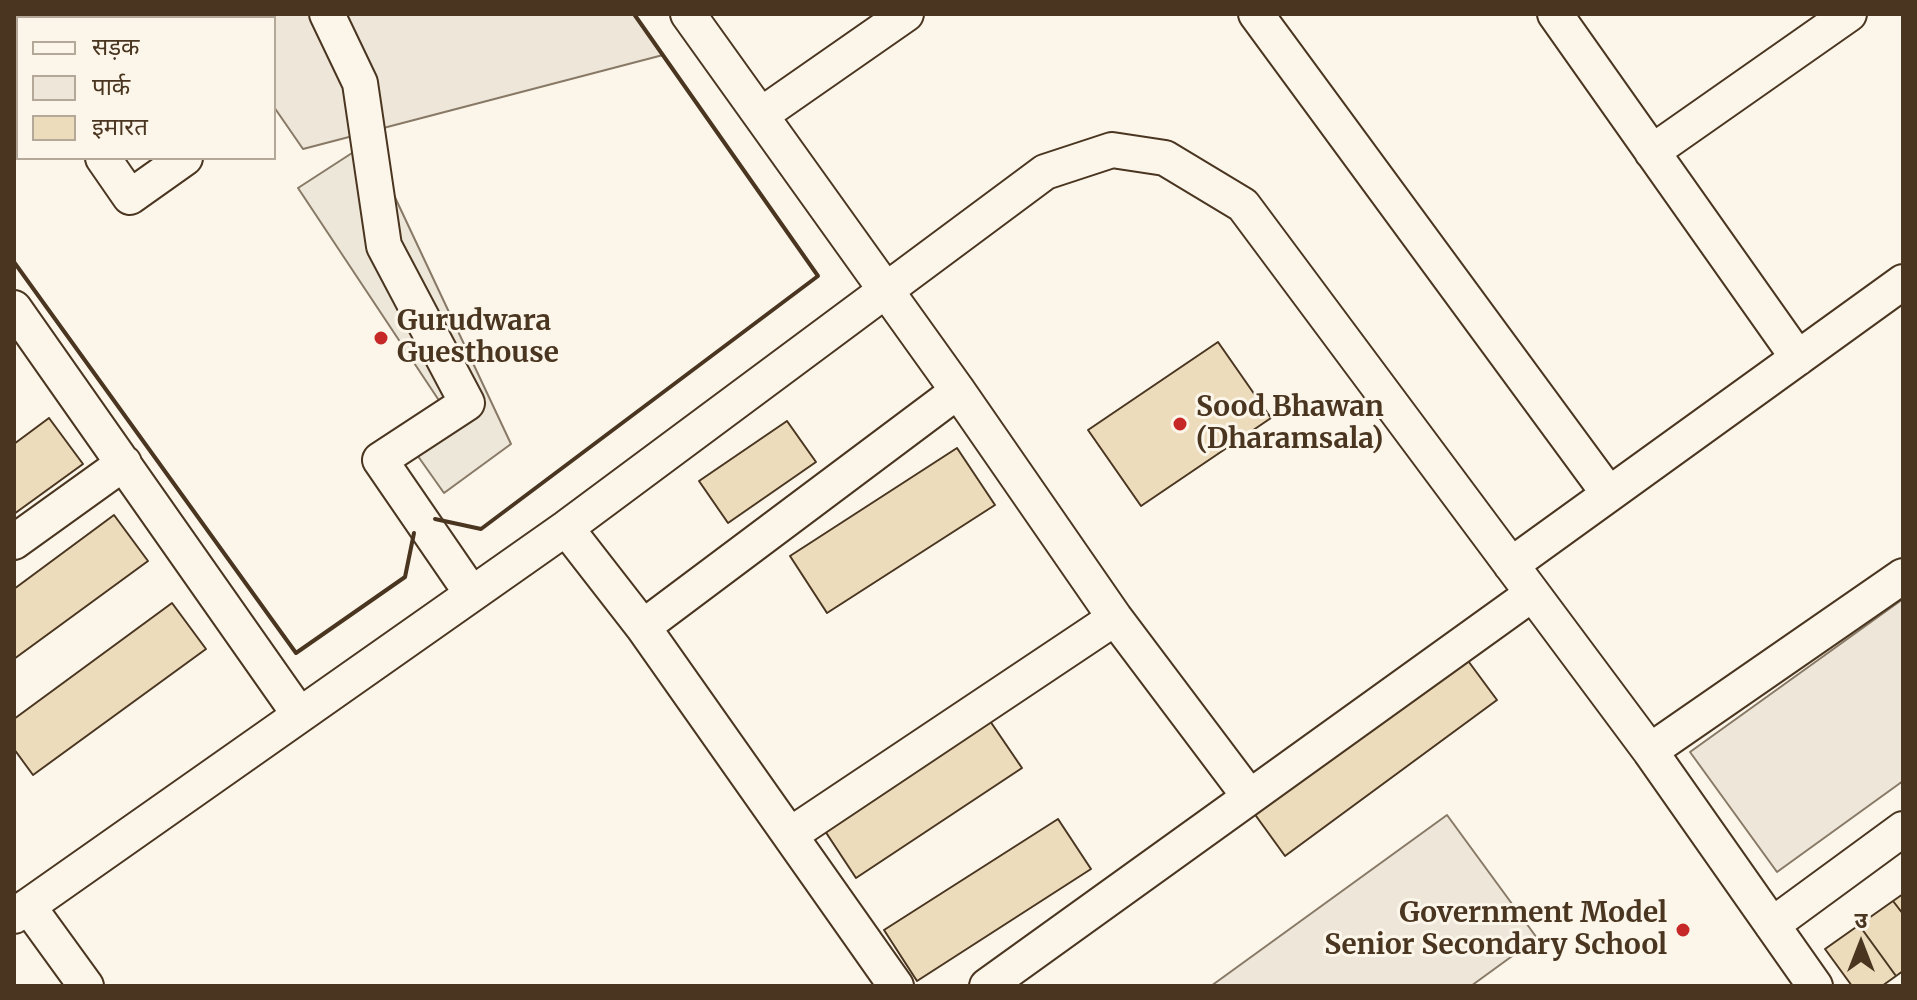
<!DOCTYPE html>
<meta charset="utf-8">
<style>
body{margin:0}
#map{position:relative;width:1917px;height:1000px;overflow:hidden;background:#fbf6e9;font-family:Merriweather,"Noto Sans Devanagari",serif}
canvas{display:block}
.frame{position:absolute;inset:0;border:16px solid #4a3520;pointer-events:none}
.legend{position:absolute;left:16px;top:16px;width:260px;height:144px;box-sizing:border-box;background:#fbf6e9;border:2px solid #b4a999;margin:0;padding:10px 14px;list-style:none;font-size:24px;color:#4a3520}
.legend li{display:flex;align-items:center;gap:16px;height:40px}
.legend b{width:40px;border:2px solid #b4a999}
.north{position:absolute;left:1821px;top:904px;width:80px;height:80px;-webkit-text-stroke:6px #fbf6e9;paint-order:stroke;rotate:0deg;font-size:22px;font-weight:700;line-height:32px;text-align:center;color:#4a3520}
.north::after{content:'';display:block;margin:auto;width:28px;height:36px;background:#4a3520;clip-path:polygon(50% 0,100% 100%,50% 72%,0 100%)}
</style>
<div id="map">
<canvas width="1917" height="1000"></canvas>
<div class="frame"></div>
<ul class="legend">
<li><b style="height:10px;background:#fbf6e9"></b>सड़क</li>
<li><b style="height:22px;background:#ede6d9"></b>पार्क</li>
<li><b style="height:22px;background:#ecdcbc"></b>इमारत</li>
</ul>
<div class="north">उ</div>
</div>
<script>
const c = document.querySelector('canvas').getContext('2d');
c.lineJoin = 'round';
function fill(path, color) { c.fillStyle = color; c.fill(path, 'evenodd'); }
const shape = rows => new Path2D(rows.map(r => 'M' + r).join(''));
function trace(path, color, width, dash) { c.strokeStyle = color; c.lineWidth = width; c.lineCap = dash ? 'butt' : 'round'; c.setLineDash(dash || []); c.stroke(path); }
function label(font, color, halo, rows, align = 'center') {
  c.font = font + ' Merriweather,serif'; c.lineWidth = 6; c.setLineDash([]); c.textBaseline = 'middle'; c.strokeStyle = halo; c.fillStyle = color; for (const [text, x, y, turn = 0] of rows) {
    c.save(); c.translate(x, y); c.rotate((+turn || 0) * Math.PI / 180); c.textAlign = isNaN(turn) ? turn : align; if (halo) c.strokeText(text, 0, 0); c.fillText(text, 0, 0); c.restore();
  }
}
const green = shape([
 [208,14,634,14,663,55,303,149,274,107,274,18,211,18,208,14],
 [1903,599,1903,781,1777,872,1690,752,1903,599],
 [1447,815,1537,938,1471,986,1211,986,1447,815]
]);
const parking = shape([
 [369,142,511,444,444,493,398,428,440,402,298,188,369,142]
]);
const building = shape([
 [1218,342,1271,418,1141,506,1088,430,1218,342],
 [49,418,83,464,14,514,14,444,49,418],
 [787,421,816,462,728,523,699,481,787,421],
 [957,448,995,505,827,613,790,556,957,448],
 [114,515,148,561,14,659,14,589,114,515],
 [172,603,206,649,33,775,14,749,14,719,172,603],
 [1463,654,1497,700,1285,856,1251,809,1463,654],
 [990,721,1022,768,856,878,825,831,990,721],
 [1058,819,1091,869,917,981,884,930,1058,819],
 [1903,894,1903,914,1893,901,1903,894],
 [1893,901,1903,914,1903,971,1896,976,1859,925,1893,901],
 [1859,925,1896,976,1882,986,1852,986,1825,949,1859,925]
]);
const minor = shape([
 [327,14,360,83,384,246,467,403,380,460,472,594],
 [688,14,958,391,1115,618,1249,796],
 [1256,14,1609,494],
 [1555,14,1798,358],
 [22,18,26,14],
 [761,115,906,14],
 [1652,152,1849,14],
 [103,158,130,197,185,158],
 [14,308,299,714],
 [566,528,643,627,896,986],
 [14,542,124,463],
 [1511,565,1903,282],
 [643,627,958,391],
 [1650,751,1903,576],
 [790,835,1115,618],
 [28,906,86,986],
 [14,916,566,528,1045,172,1112,150,1165,158,1243,205,1650,751,1815,986],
 [1772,925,1903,829],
 [987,986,1532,594]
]);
const wall = shape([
 [14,262,296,653,405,577,414,533],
 [435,519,481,529,818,276,634,14]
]);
const markers = [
 [381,338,8,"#c62828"],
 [1180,424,8,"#c62828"],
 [1683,930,8,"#c62828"]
];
const poiNames = [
 ["Gurudwara",397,322],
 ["Guesthouse",397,354],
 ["Sood Bhawan",1196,408],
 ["(Dharamsala)",1196,440],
 ["Government Model",1667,914,"right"],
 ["Senior Secondary School",1667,946,"right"]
];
fill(green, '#ede6d9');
trace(green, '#887966', 2);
fill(parking, '#ede7d9');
trace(parking, '#887966', 2);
fill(building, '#ecdcbc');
trace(building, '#4a3520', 2);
trace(minor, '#4a3520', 38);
trace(minor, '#fbf6e9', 34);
trace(wall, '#4a3520', 4);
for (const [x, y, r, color] of markers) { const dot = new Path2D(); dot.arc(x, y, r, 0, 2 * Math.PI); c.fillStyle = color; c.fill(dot); trace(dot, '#fbf6e9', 3); }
label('bold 28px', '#4a3520', '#fbf6e9', poiNames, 'left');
</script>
